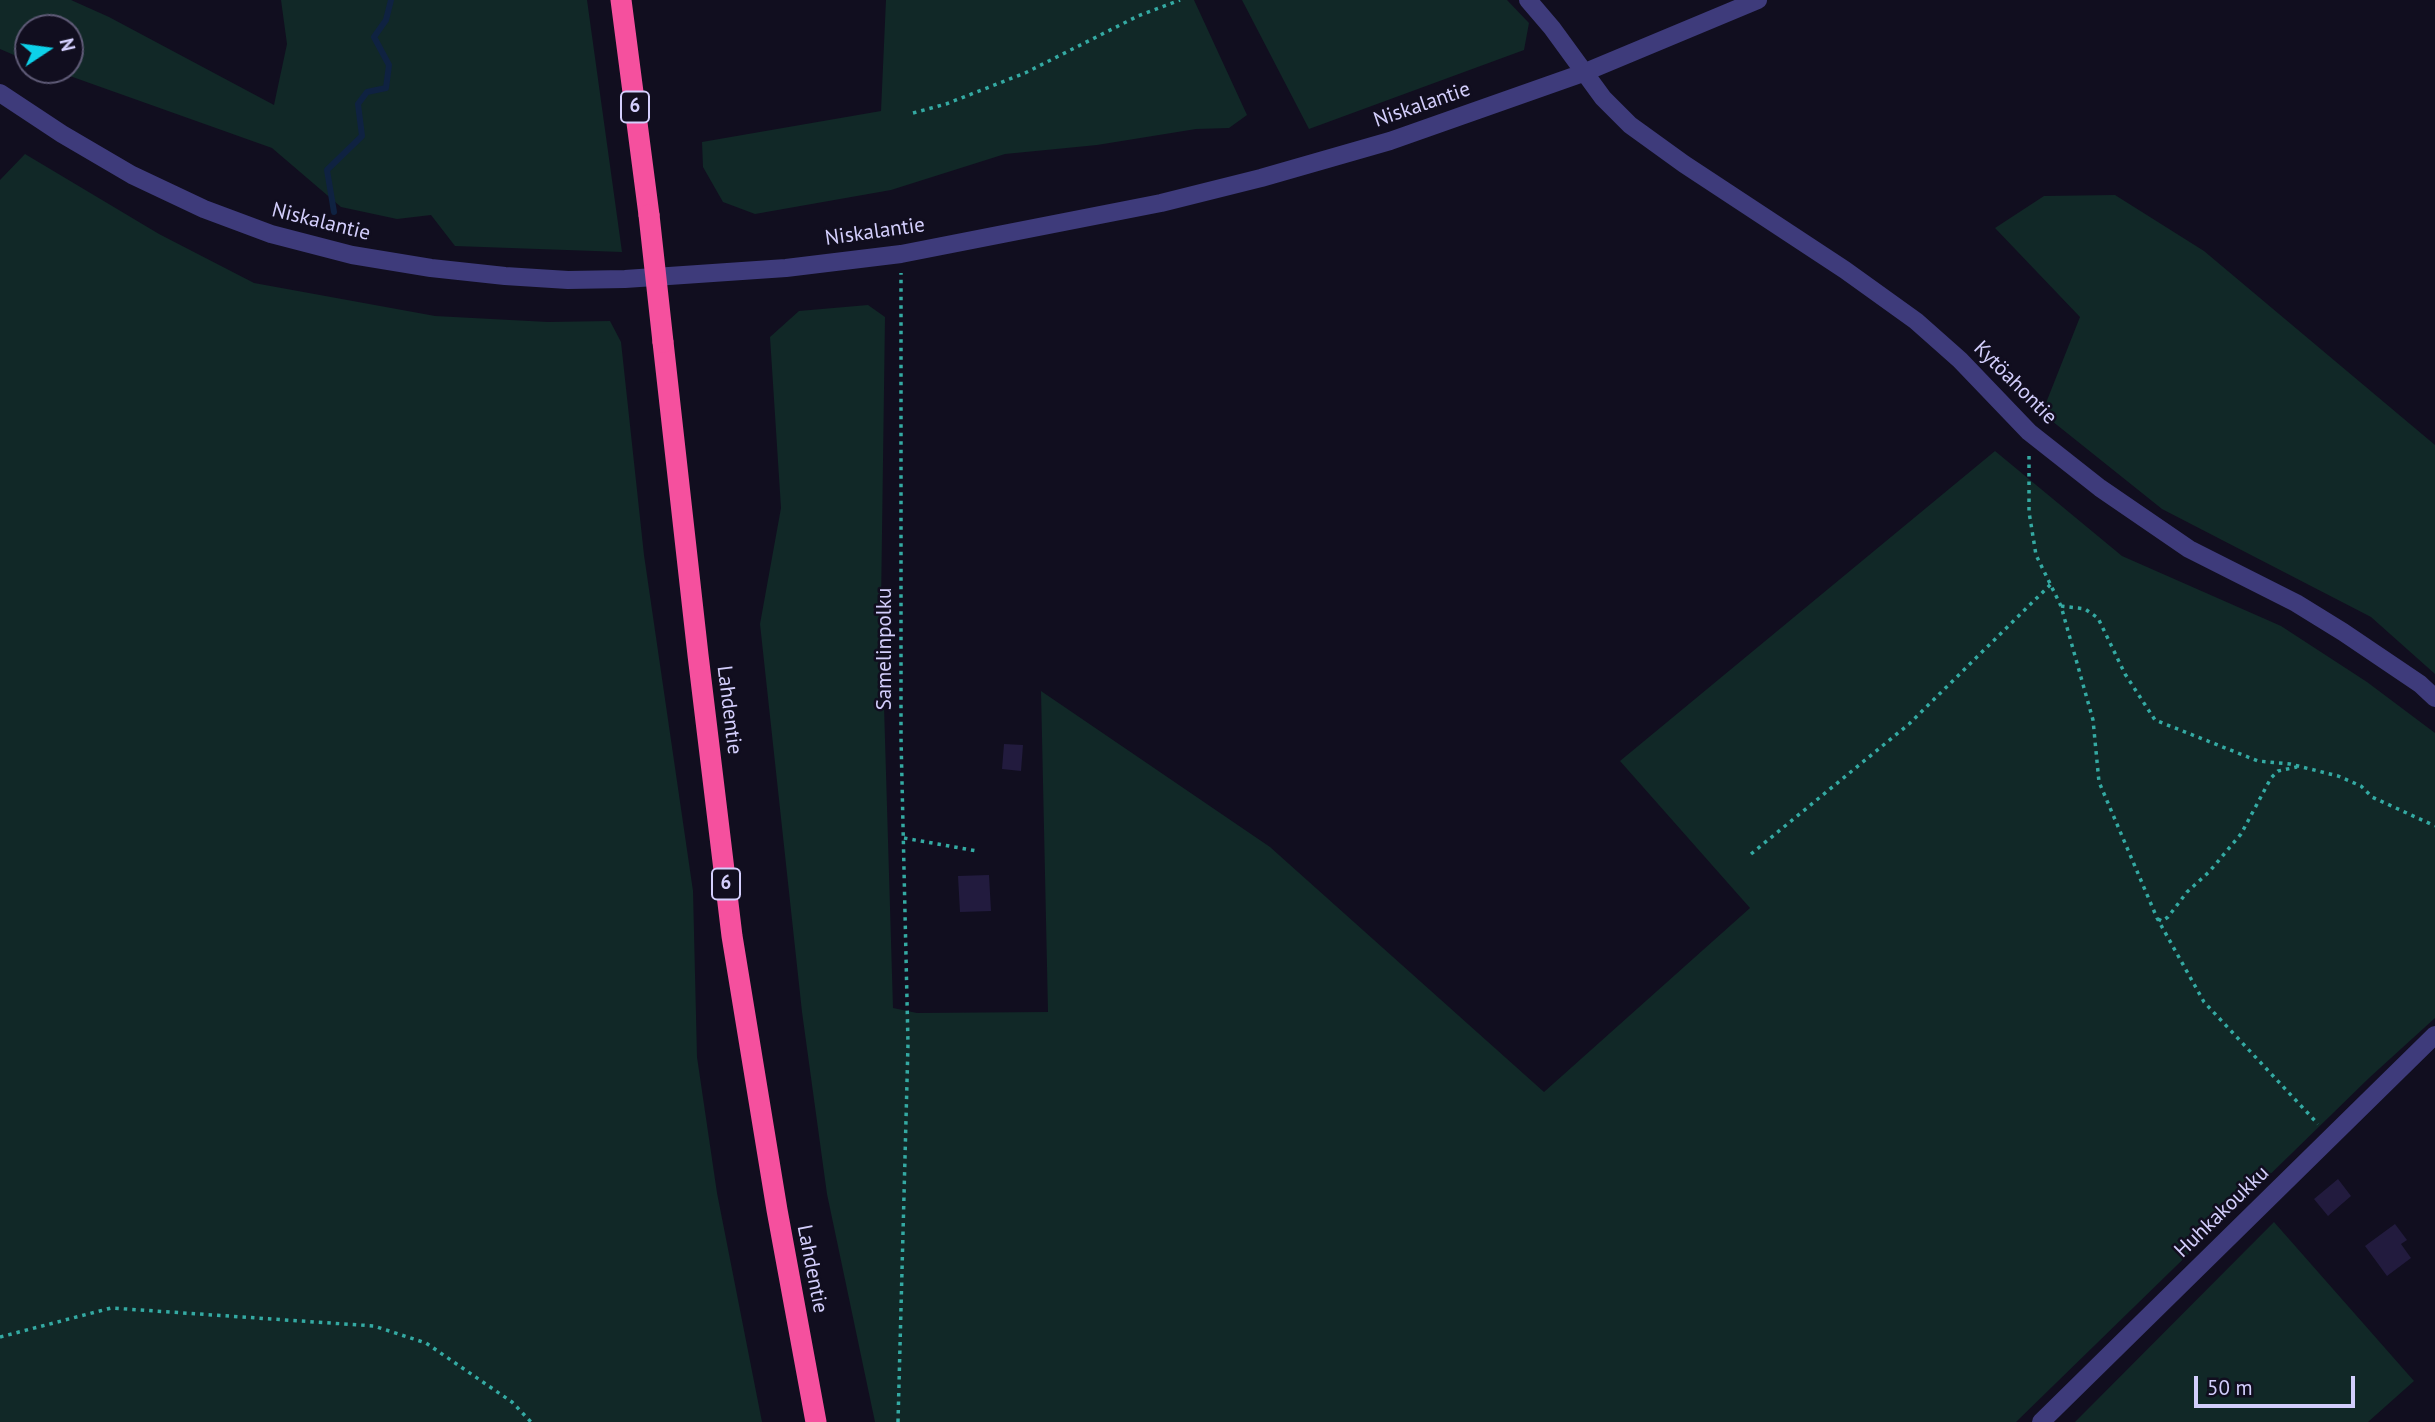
<!DOCTYPE html>
<meta charset="utf-8">
<style>
body{margin:0}
#map{position:relative;width:2435px;height:1422px;overflow:hidden;background:#110e1f;font-family:"PT Sans",sans-serif}
canvas{display:block}
.north{position:absolute;left:14px;top:14px;width:70px;height:70px;box-sizing:border-box;background:#110e1f;border:2px solid #5f5b77;border-radius:50%;rotate:77deg;font-size:19px;font-weight:700;line-height:28px;text-align:center;color:#d3cefc}
.north::after{content:'';display:block;margin:auto;width:24px;height:32px;background:#0dd1e9;clip-path:polygon(50% 0,100% 100%,50% 72%,0 100%)}
.scale{position:absolute;left:2194px;top:1376px;width:161px;height:32px;box-sizing:border-box;border:4px solid #d3cefc;border-top:0;padding-left:9px;font-size:21px;line-height:24px;white-space:nowrap;color:#d3cefc;-webkit-text-stroke:5px #110e1f;paint-order:stroke}
</style>
<div id="map">
<canvas width="2435" height="1422"></canvas>
<div class="north">N</div>
<div class="scale">50 m</div>
</div>
<script>
const c = document.querySelector('canvas').getContext('2d');
c.lineJoin = 'round';
function fill(path, color) { c.fillStyle = color; c.fill(path, 'evenodd'); }
const shape = rows => new Path2D(rows.map(r => 'M' + r).join(''));
function trace(path, color, width, dash) { c.strokeStyle = color; c.lineWidth = width; c.lineCap = dash ? 'butt' : 'round'; c.setLineDash(dash || []); c.stroke(path); }
function label(font, color, halo, rows, align = 'center') {
  c.font = font + ' "PT Sans",sans-serif'; c.lineWidth = 5; c.setLineDash([]); c.textBaseline = 'middle'; c.strokeStyle = halo; c.fillStyle = color; for (const [text, x, y, turn = 0] of rows) {
    c.save(); c.translate(x, y); c.rotate((+turn || 0) * Math.PI / 180); c.textAlign = isNaN(turn) ? turn : align; if (halo) c.strokeText(text, 0, 0); c.fillText(text, 0, 0); c.restore();
  }
}
const green = shape([
 [0,0,71,0,109,17,274,105,287,44,281,0,587,0,622,252,455,246,431,215,397,219,341,207,272,148,53,70,70,70,70,28,28,28,28,61,0,49],
 [886,0,1194,0,1247,115,1229,128,1196,129,1097,145,1005,154,891,190,755,214,723,202,703,167,702,142,881,111],
 [1242,0,1507,0,1529,23,1524,50,1309,129],
 [25,154,159,234,254,283,435,316,548,322,610,321,621,342,644,555,693,891,697,1057,717,1193,762,1422,0,1422,0,180],
 [2115,195,2204,251,2435,445,2435,674,2371,617,2162,509,2042,413,2080,317,1995,228,2044,196],
 [868,305,885,317,881,605,893,1008,917,1013,1048,1012,1041,691,1270,847,1544,1092,1750,908,1620,761,1995,451,2122,556,2281,626,2367,682,2435,733,2435,1018,2369,1078,2016,1422,875,1422,827,1194,802,1012,760,624,781,508,770,337,799,311],
 [2274,1222,2414,1381,2368,1422,2075,1422]
]);
const stream = shape([
 [334,212,327,170,362,136,358,104,367,92,386,88,389,65,374,37,386,20,391,0]
]);
const building = shape([
 [1004,744,1023,745,1021,771,1002,769],
 [989,875,991,911,960,912,958,876],
 [2338,1179,2351,1196,2328,1216,2314,1199],
 [2395,1224,2407,1240,2401,1244,2411,1258,2387,1276,2365,1246]
]);
const path = shape([
 [913,113,946,104,1025,73,1138,16,1180,0],
 [2029,456,2029,512,2036,555,2061,606,2093,720,2099,782,2157,918,2204,1002,2318,1124],
 [2061,606,2085,609,2098,618,2125,674,2155,720,2258,761,2290,764,2338,776,2361,786,2372,797,2435,826],
 [904,838,977,851],
 [1751,854,1909,724,2051,584],
 [2158,919,2162,921,2168,917,2187,892,2209,872,2241,834,2271,778,2278,771,2297,767],
 [0,1337,111,1308,374,1326,426,1343,512,1402,531,1422],
 [898,1422,908,1044,901,738,901,273]
]);
const minor = shape([
 [1528,0,1552,28,1603,98,1630,125,1684,164,1845,270,1916,321,1960,360,2029,432,2100,488,2189,549,2296,603,2343,632,2420,684,2435,698],
 [0,93,62,134,132,175,204,209,271,234,352,255,431,268,505,276,568,280,625,279,786,268,901,254,1161,203,1261,178,1390,141,1583,73,1758,0],
 [2041,1422,2435,1035]
]);
const highway = shape([
 [621,0,649,215],
 [663,342,698,655,732,936,777,1210,816,1422]
]);
const highwayBridge = shape([
 [649,215,663,342]
]);
const shields = [
 [635,107,28],
 [726,884,28]
];
const shieldNames = [
 ["6",635,107],
 ["6",726,884]
];
const streetNames = [
 ["Niskalantie",1422,105,-19],
 ["Niskalantie",321,222,14],
 ["Niskalantie",875,232,-8],
 ["Kytöahontie",2015,383,45],
 ["Samelinpolku",885,649,-90],
 ["Lahdentie",729,710,83],
 ["Huhkakoukku",2222,1212,-44],
 ["Lahdentie",812,1269,79]
];
fill(green, '#112827');
trace(stream, '#0f2241', 6);
fill(building, '#221b3e');
trace(path, '#34aaa3', 3.5, [3.5, 5]);
trace(minor, '#3e3b7b', 18);
trace(highway, '#f5509e', 21);
trace(highwayBridge, '#f5509e', 21);
for (const [x, y, w] of shields) { const box = new Path2D(); box.roundRect(x - w / 2, y - 15.5, w, 31, 5); c.fillStyle = '#110e1f'; c.fill(box); trace(box, '#d3cefc', 2); }
label('bold 19px', '#d3cefc', null, shieldNames);
label('21px', '#d3cefc', '#110e1f', streetNames);
</script>
